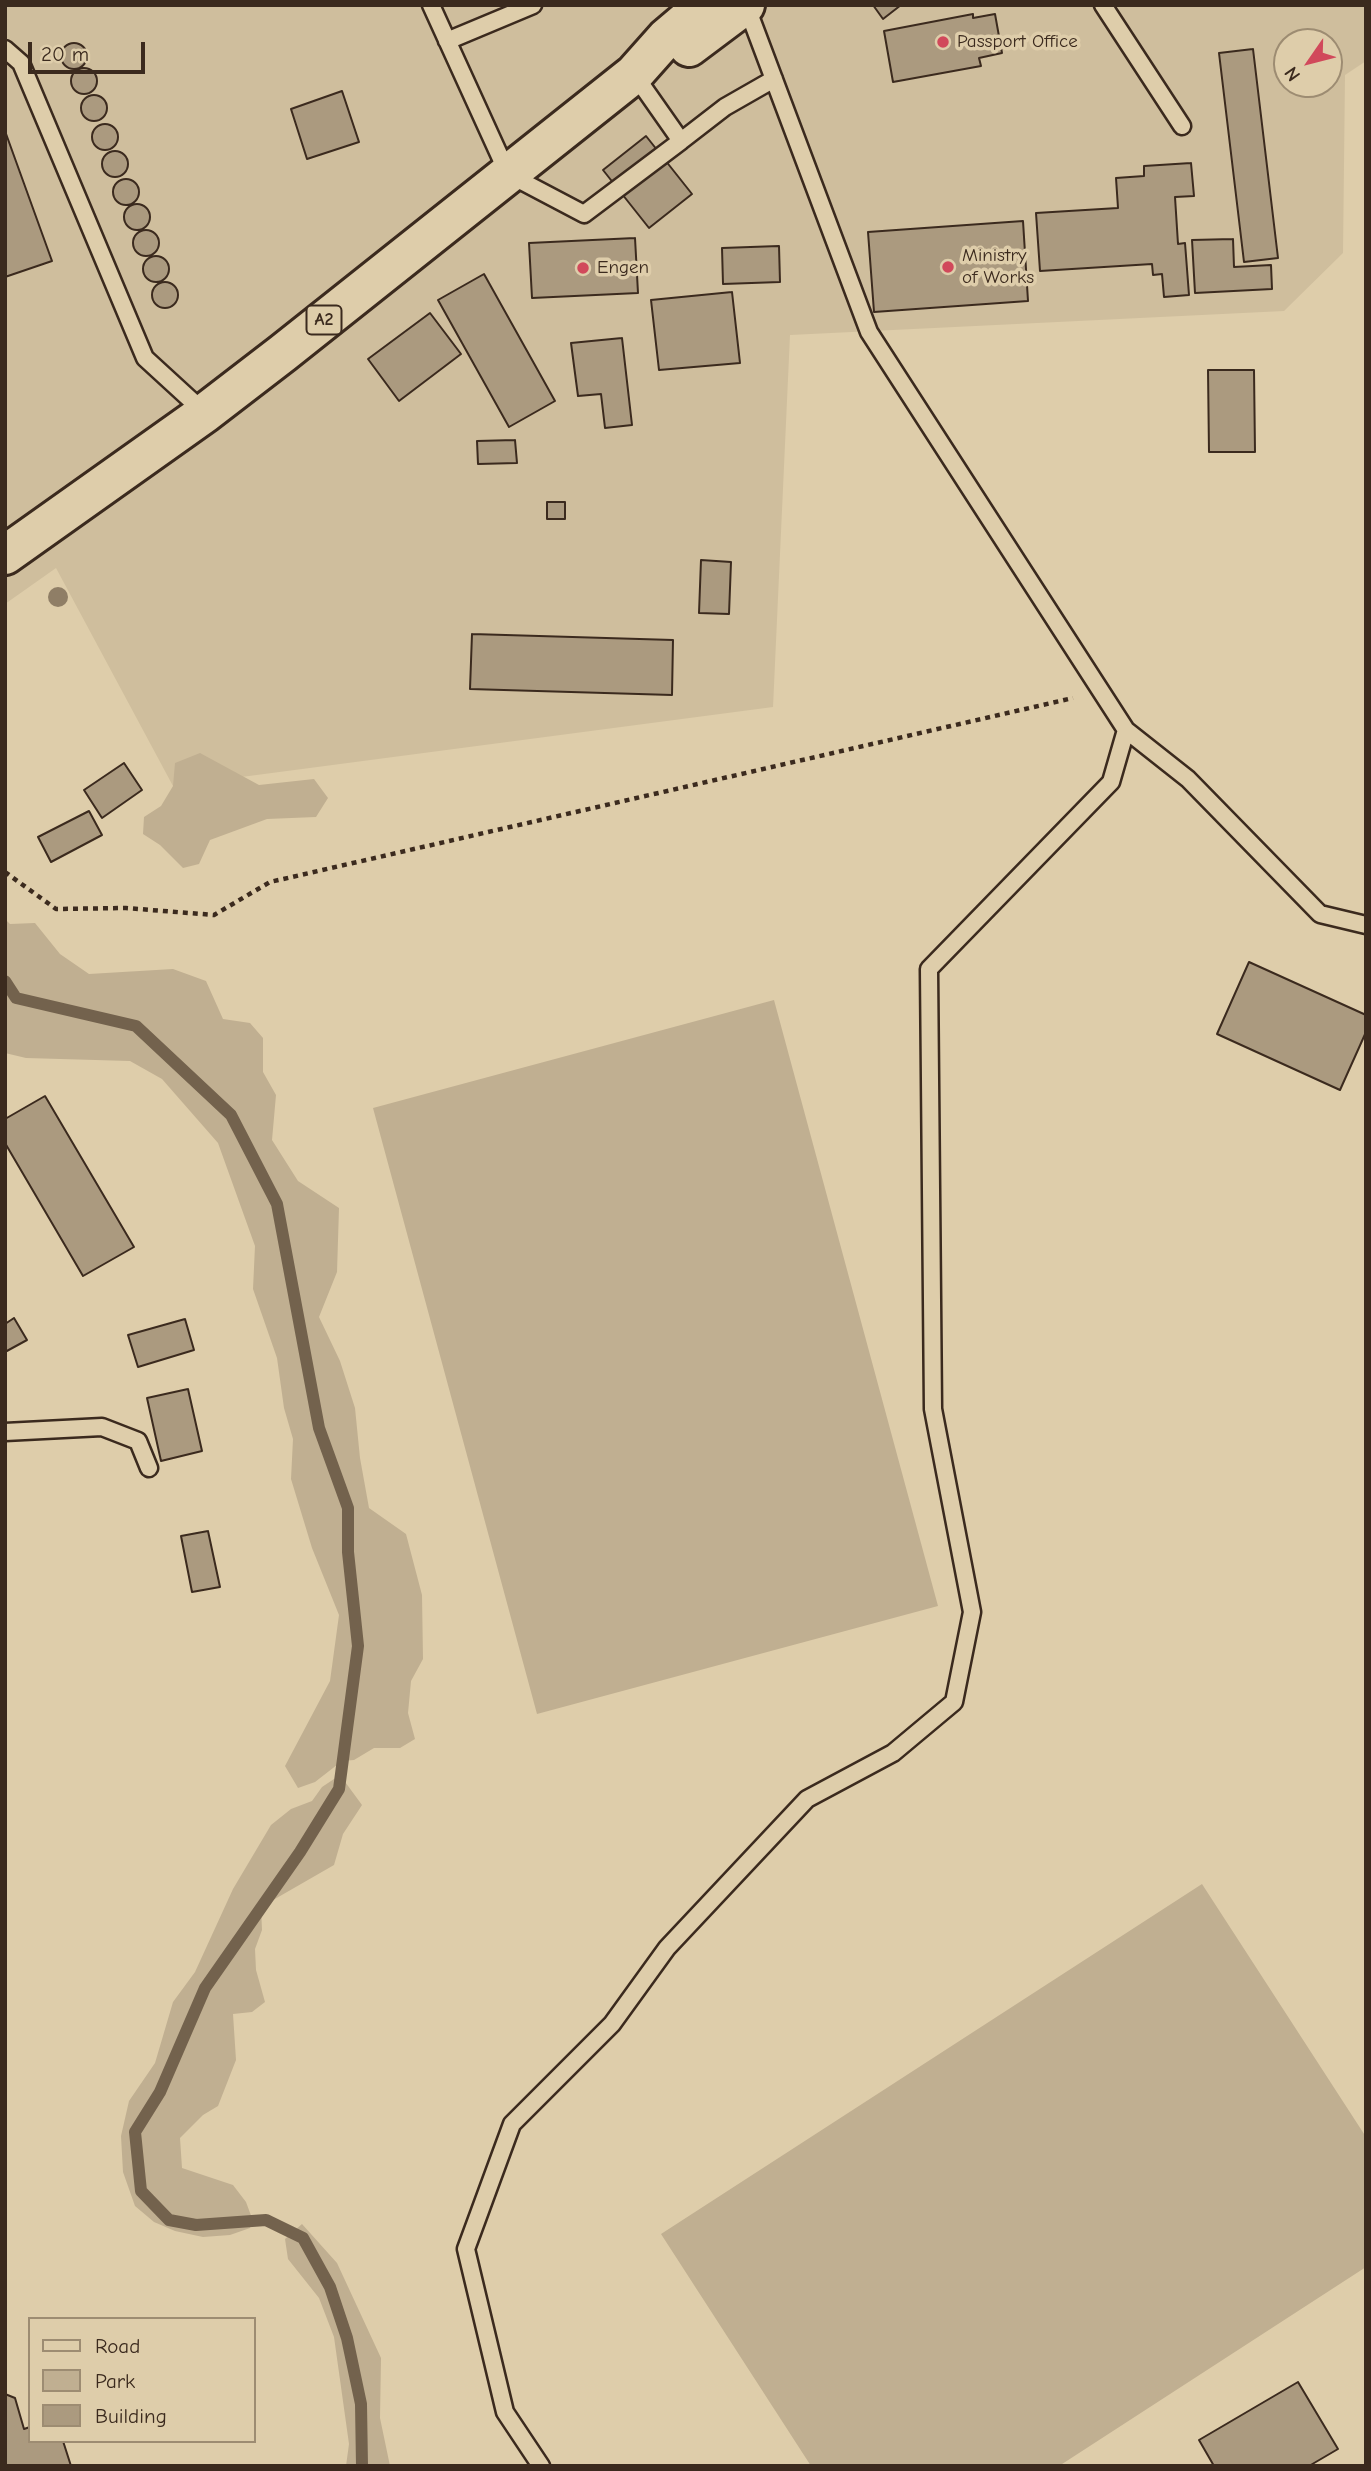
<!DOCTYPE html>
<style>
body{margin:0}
#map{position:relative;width:1371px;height:2471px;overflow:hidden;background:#decdaa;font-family:"Comic Neue",sans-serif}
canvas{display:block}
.frame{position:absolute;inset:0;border:7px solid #3b2a1e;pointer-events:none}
.legend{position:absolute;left:28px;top:2317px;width:228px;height:126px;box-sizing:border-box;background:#decdaa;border:2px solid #9d8c72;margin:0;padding:9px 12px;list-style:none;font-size:21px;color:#3b2a1e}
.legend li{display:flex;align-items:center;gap:14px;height:35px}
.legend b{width:35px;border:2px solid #9d8c72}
.north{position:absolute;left:1273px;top:28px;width:70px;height:70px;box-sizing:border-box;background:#decdaa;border:2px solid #9d8c72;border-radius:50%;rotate:235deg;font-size:19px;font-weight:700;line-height:28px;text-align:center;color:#3b2a1e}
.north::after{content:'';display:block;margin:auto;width:24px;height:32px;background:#d1495b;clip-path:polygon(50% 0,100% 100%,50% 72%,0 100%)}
.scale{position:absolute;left:28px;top:42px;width:117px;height:32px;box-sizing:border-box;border:4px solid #3b2a1e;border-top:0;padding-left:9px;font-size:21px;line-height:24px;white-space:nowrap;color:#3b2a1e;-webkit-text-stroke:5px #decdaa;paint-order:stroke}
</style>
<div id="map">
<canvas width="1371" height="2471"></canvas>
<div class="frame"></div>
<ul class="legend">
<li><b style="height:9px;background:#decdaa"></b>Road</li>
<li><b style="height:19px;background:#c0af91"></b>Park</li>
<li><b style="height:19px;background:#ab9a7f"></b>Building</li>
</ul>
<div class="north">N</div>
<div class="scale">20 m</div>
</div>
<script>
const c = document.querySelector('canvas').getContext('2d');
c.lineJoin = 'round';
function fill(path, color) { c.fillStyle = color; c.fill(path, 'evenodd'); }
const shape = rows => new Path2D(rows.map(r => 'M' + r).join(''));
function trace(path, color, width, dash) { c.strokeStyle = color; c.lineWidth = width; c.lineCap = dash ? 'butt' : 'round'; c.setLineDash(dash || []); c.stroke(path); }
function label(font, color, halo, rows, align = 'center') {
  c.font = font + ' "Comic Neue",sans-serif'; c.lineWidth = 7; c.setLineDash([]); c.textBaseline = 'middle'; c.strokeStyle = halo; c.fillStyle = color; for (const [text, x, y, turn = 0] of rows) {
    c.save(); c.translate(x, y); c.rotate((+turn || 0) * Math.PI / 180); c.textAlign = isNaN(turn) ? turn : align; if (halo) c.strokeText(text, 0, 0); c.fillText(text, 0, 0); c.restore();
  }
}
const built = shape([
 [5,5,1366,5,1366,61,1345,75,1343,253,1284,311,790,335,773,707,173,786,56,568,5,604],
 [1287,42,1329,42,1329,84,1287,84]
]);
const green = shape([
 [200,753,259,785,314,779,328,798,316,817,267,819,210,840,199,864,183,868,160,845,143,834,144,817,161,806,173,786,175,763],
 [5,919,10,924,35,923,60,954,89,974,173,969,206,981,223,1019,250,1023,263,1038,263,1072,276,1095,272,1140,298,1181,339,1208,337,1272,319,1317,340,1361,355,1408,360,1458,369,1508,406,1534,422,1595,423,1659,411,1681,408,1713,415,1739,400,1748,374,1748,354,1760,342,1761,315,1782,298,1788,285,1766,330,1681,339,1615,312,1548,291,1479,293,1439,284,1408,277,1358,253,1289,255,1246,218,1143,162,1079,130,1061,26,1058,5,1053],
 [774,1000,938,1606,537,1714,373,1108],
 [340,1775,362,1805,343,1834,334,1865,261,1907,262,1930,255,1949,256,1970,265,2002,252,2012,233,2014,236,2060,218,2106,203,2115,180,2138,182,2168,233,2185,246,2202,253,2221,250,2228,230,2235,203,2237,175,2231,154,2222,135,2206,123,2172,121,2136,129,2101,155,2063,173,2002,195,1972,233,1889,271,1825,291,1809,312,1801,322,1787],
 [1202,1884,1366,2137,1366,2267,1059,2466,811,2466,661,2234],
 [302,2224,337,2263,381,2358,380,2418,390,2466,346,2466,349,2444,334,2337,319,2298,288,2259,285,2239]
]);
const stream = shape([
 [5,981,16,998,136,1026,231,1115,277,1204,319,1428,348,1508,348,1552,358,1646,339,1789,300,1852,205,1988,160,2092,135,2132,141,2191,169,2220,196,2225,266,2220,303,2238,330,2287,347,2338,361,2404,362,2466]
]);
const building = shape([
 [873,5,901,5,883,19,873,5],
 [973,14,973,18,995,14,1002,53,979,58,981,66,893,82,884,31,973,14],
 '61 56a13 13 0 1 1 26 0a13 13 0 1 1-26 0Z',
 [1253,49,1278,258,1244,262,1219,53,1253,49],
 '71 81a13 13 0 1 1 26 0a13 13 0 1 1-26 0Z',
 [342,91,359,142,307,159,291,109,342,91],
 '81 108a13 13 0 1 1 26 0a13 13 0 1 1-26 0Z',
 '92 137a13 13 0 1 1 26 0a13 13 0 1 1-26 0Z',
 [5,131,52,261,5,277,5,131],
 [646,136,692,194,649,228,603,170,646,136],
 '102 164a13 13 0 1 1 26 0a13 13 0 1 1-26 0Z',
 [1191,163,1194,196,1175,197,1178,244,1185,243,1189,295,1164,297,1162,274,1153,275,1152,264,1040,271,1036,213,1118,208,1116,178,1144,176,1144,166,1191,163],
 '113 192a13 13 0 1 1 26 0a13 13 0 1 1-26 0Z',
 '124 217a13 13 0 1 1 26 0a13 13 0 1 1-26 0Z',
 [1023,221,1028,301,874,312,868,232,1023,221],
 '133 243a13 13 0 1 1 26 0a13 13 0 1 1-26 0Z',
 [635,238,638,293,532,298,529,243,635,238],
 [1233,239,1234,267,1271,265,1272,289,1195,293,1192,240,1233,239],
 [779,246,780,282,723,284,722,248,779,246],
 '143 269a13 13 0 1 1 26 0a13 13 0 1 1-26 0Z',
 [484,274,555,401,509,427,438,300,484,274],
 '152 295a13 13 0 1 1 26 0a13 13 0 1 1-26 0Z',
 [732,292,740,363,659,370,651,300,732,292],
 [430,313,461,354,399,401,368,359,430,313],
 [622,338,632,425,605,428,601,394,578,396,571,343,622,338],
 [1208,370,1254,370,1255,452,1209,452,1208,370],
 [515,440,517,463,478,464,477,441,515,440],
 [547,502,565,502,565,519,547,519,547,502],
 [701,560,731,562,729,614,699,613,701,560],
 [472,634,673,640,672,695,470,689,472,634],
 [124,763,142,790,102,818,84,790,124,763],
 [89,811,102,835,51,862,38,837,89,811],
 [1249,962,1366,1015,1366,1032,1340,1090,1217,1034,1249,962],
 [45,1096,134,1247,83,1276,5,1143,5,1119,45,1096],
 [14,1318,27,1340,5,1352,5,1324,14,1318],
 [185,1319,194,1350,138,1367,128,1335,185,1319],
 [188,1389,202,1451,161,1461,147,1398,188,1389],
 [208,1531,220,1587,192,1592,181,1536,208,1531],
 [1298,2382,1338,2449,1309,2466,1214,2466,1199,2440,1298,2382],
 [5,2394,15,2398,24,2429,30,2427,30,2441,63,2441,71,2466,5,2466,5,2394]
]);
const path = shape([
 [5,872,56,909,126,908,214,915,270,882,1073,698]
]);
const service = shape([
 [431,5,508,174,584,214,681,141,634,74],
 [746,5,869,332,1126,730,1188,779,1320,914,1366,925],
 [1103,5,1182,126],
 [447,41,533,5],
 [5,49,21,63,145,358,205,413],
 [681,141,725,107,774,79],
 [5,1432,102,1427,138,1441,149,1468],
 [541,2466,505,2412,466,2249,512,2124,612,2024,667,1948,807,1799,893,1753,954,1702,972,1612,933,1409,929,969,1111,782,1126,730]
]);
const primary = shape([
 [689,47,745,5],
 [5,555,205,413,283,353,634,74,666,38,705,5]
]);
const trees = [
 [58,597]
];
const markers = [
 [943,42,7,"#d1495b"],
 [948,267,7,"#d1495b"],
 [583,268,7,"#d1495b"]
];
const shields = [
 [324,320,35]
];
const shieldNames = [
 ["A2",324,320]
];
const poiNames = [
 ["Passport Office",957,42],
 ["Ministry",962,256],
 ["of Works",962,278],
 ["Engen",597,268]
];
fill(built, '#cfbe9d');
fill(green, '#c0af91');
trace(stream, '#73624d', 12);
fill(building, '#ab9a7f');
trace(building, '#3b2a1e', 2);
trace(service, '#3b2a1e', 21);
trace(primary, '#3b2a1e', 44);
trace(path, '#3b2a1e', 4.5, [5, 5]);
trace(service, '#decdaa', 16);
trace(primary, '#decdaa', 38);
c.fillStyle = '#8f7e66';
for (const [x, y] of trees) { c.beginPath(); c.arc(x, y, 10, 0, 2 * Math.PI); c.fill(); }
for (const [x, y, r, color] of markers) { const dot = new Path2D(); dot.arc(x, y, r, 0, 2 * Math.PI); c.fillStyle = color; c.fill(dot); trace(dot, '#decdaa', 2.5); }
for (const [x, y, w] of shields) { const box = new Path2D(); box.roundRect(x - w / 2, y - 14.5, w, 29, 5); c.fillStyle = '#decdaa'; c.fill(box); trace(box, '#3b2a1e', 2); }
label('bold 18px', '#3b2a1e', null, shieldNames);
label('19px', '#3b2a1e', '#decdaa', poiNames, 'left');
</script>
